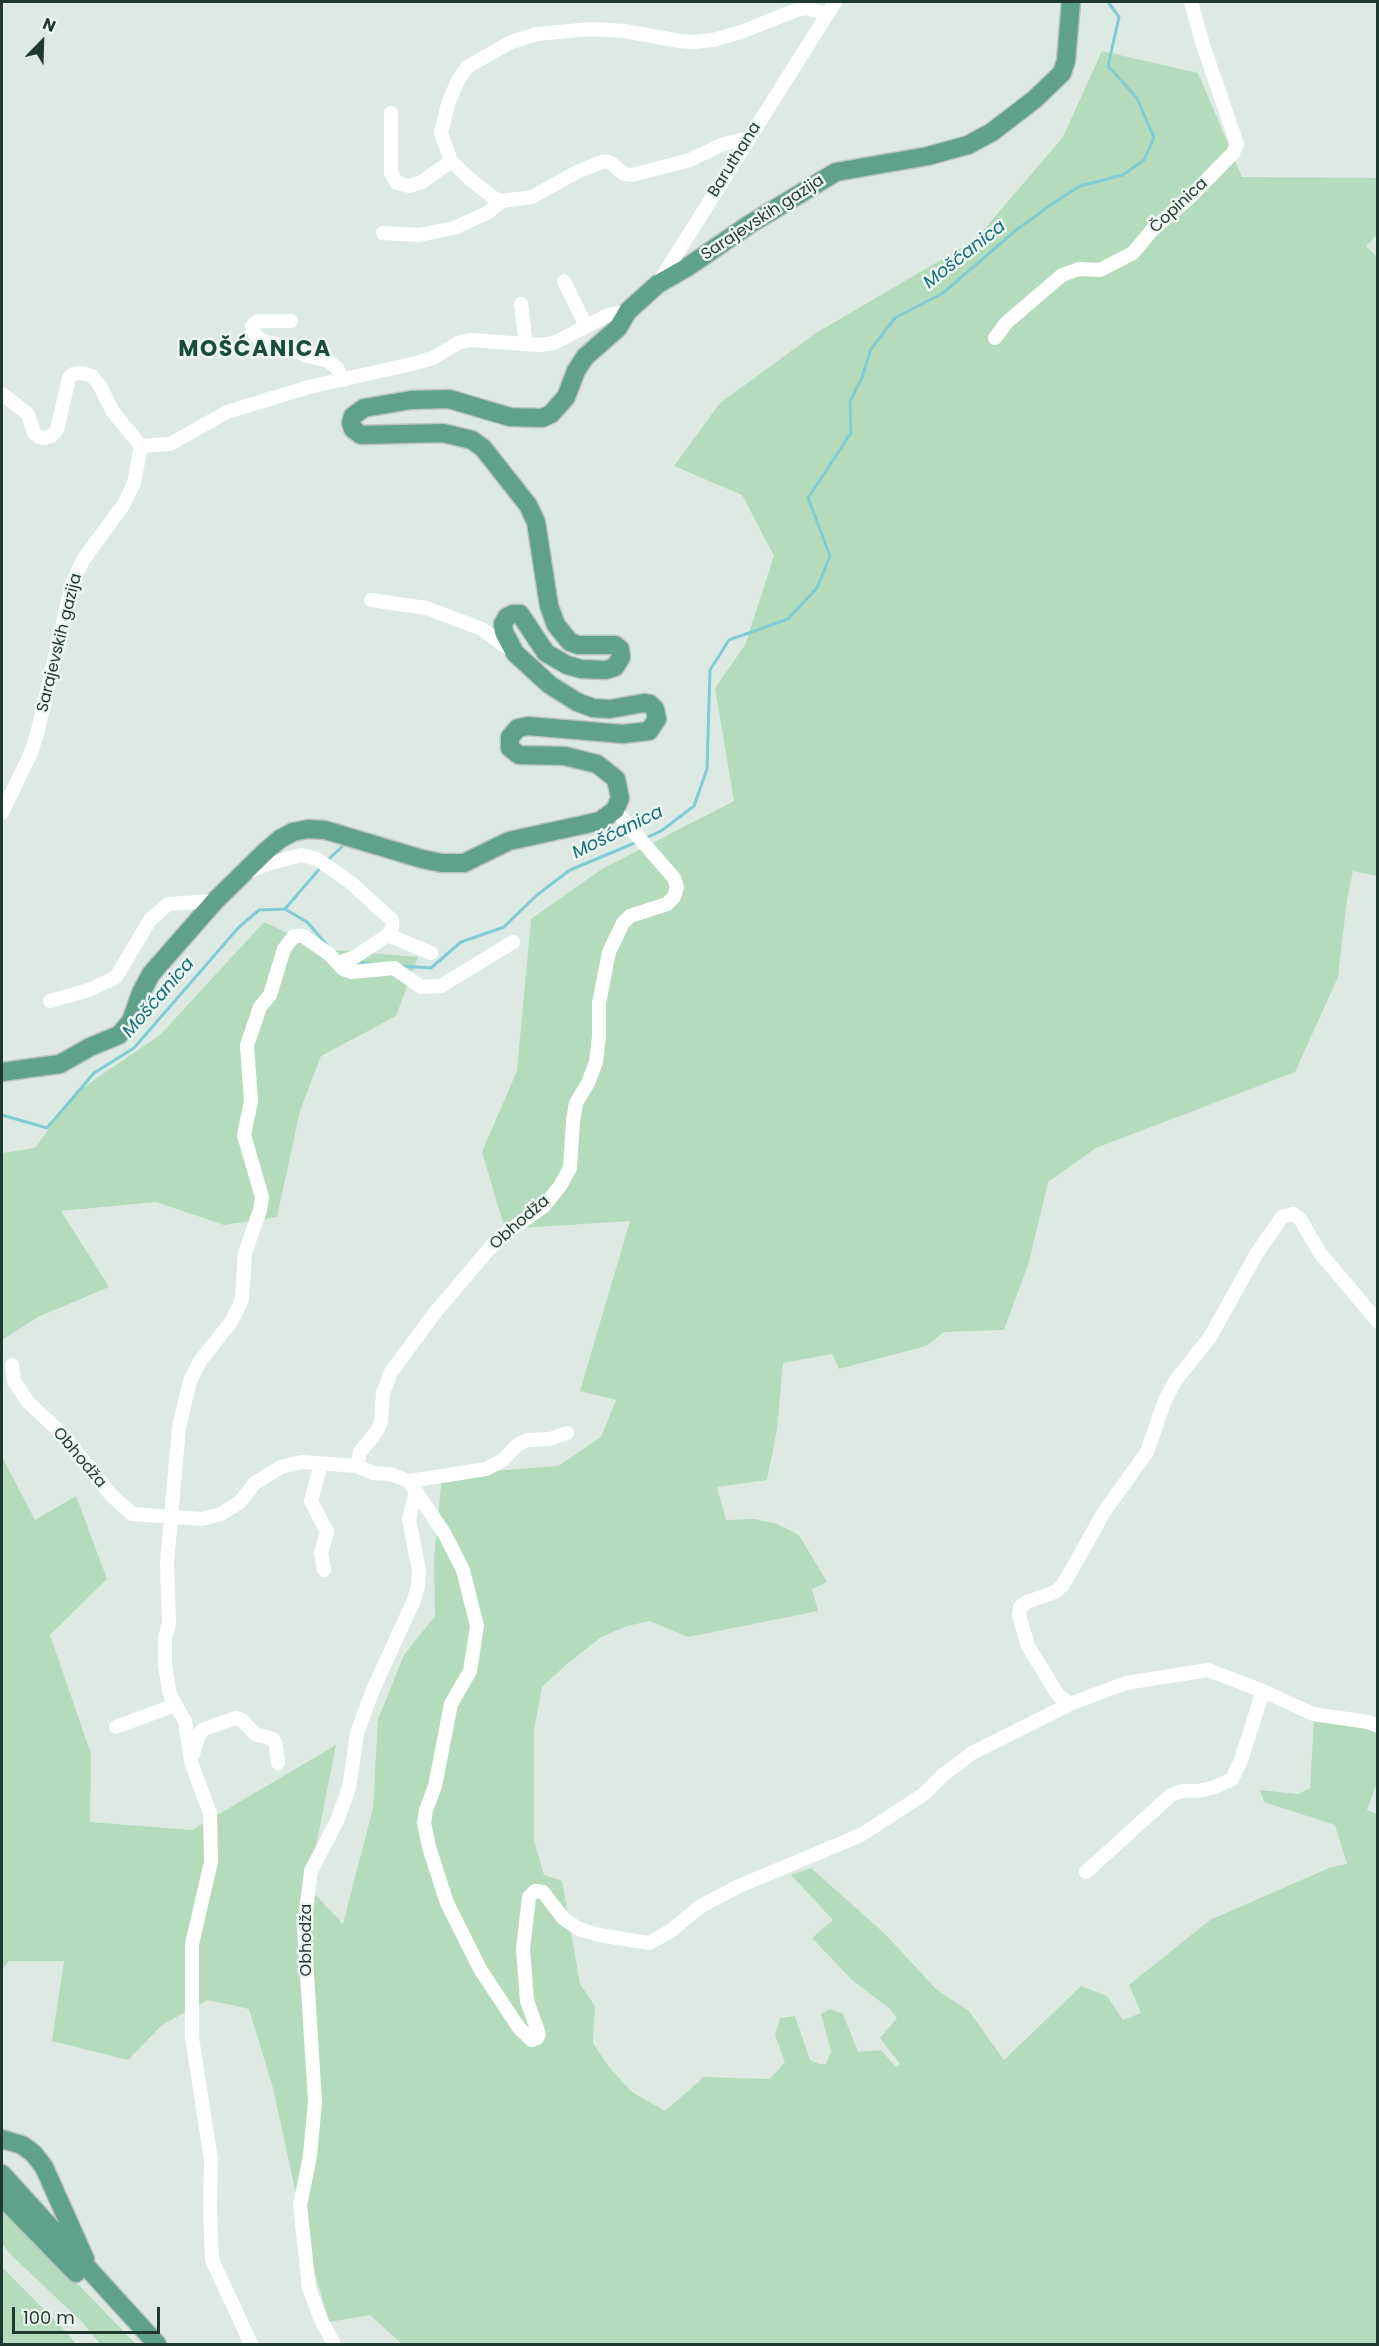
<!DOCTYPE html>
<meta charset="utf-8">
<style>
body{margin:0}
#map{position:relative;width:1379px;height:2346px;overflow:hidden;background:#ddeae3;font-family:Poppins,sans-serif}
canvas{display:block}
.frame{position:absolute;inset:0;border:3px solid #1e3930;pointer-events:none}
.north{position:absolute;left:12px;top:12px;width:60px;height:60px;-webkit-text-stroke:4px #edf6f1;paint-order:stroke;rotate:23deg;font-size:16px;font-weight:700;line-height:24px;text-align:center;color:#1e3930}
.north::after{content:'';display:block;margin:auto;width:21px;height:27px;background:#1e3930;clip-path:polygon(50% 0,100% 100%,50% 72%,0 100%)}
.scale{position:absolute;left:12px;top:2307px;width:148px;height:27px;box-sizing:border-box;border:3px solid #1e3930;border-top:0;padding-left:8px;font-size:18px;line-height:21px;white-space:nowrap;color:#1e3930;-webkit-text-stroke:4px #edf6f1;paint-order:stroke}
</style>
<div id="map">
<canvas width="1379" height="2346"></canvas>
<div class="frame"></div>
<div class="north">N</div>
<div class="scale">100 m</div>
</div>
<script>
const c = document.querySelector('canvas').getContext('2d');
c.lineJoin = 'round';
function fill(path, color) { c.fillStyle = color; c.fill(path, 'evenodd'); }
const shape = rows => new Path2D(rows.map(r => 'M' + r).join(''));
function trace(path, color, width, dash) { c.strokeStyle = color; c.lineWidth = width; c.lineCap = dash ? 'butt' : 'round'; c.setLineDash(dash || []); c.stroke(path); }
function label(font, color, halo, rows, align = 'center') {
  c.font = font + ' Poppins,sans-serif'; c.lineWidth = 5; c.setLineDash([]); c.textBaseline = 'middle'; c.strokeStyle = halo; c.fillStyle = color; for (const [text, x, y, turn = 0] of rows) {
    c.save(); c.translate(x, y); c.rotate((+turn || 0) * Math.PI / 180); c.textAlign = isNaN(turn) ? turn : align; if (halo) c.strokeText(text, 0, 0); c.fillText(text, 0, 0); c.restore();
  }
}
const green = shape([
 [1102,51,1198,73,1242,177,1377,178,1377,235,1366,246,1378,258,1377,876,1353,871,1347,899,1338,977,1295,1072,1096,1148,1048,1182,1029,1262,1004,1330,944,1332,926,1346,839,1369,832,1354,783,1363,777,1430,767,1480,717,1487,726,1520,755,1519,777,1524,799,1535,827,1582,812,1589,818,1611,688,1637,650,1621,627,1626,601,1637,567,1664,542,1687,534,1730,534,1840,544,1875,562,1881,580,1984,595,2006,593,2043,609,2067,632,2092,665,2111,704,2077,770,2079,785,2062,775,2035,780,2018,795,2016,810,2060,819,2064,826,2064,831,2051,821,2014,830,2009,843,2014,858,2052,881,2050,896,2067,900,2064,880,2038,897,2018,890,2009,852,1980,812,1938,833,1920,791,1875,811,1868,885,1934,937,1990,969,2011,1004,2060,1081,1986,1107,1996,1123,2020,1141,2013,1129,1985,1210,1920,1329,1868,1347,1864,1335,1825,1264,1802,1260,1790,1298,1794,1310,1788,1314,1720,1358,1726,1377,1732,1377,1783,1367,1810,1378,1815,1377,2344,402,2344,370,2315,329,2322,308,2249,273,2088,249,2009,208,2000,162,2025,128,2060,52,2041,64,1961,9,1961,2,1970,2,1457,35,1520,76,1496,107,1579,50,1635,91,1754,90,1822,192,1830,336,1745,308,1887,343,1924,373,1808,378,1719,404,1655,435,1616,434,1560,442,1475,558,1466,601,1437,616,1400,580,1391,630,1221,505,1229,482,1152,517,1071,531,919,602,869,734,801,715,688,745,645,774,556,742,495,674,466,720,403,816,333,975,240,1063,137],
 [264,922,322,949,418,957,396,1016,321,1056,300,1111,277,1217,224,1225,156,1202,61,1211,109,1287,38,1317,2,1340,2,1153,35,1148,75,1093,160,1035],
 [2,2207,62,2268,136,2344,100,2344,83,2323,9,2253,2,2243],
 [2,2267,67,2333,76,2344,2,2344]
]);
const stream = shape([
 [646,838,661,831,694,806,707,769,710,670,729,640,788,619,817,588,830,556,808,498,851,433,850,401,861,380,871,349,895,318,943,293,1015,231,1052,204,1080,186,1123,175,1144,160,1154,138,1137,98,1108,66,1119,17,1108,2],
 [328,860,345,844],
 [285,909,321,867],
 [356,962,371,964],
 [401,966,431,968,461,942,504,927,537,895,570,870,637,842],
 [2,1115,47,1128,94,1073,134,1048,239,927,259,910,285,909,307,922,327,945]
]);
const minor = shape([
 [391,113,391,173,397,183,409,186,422,182,451,161],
 [749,138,723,144,690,160,632,175,624,174,611,163,604,161,577,172,532,197,502,201,494,198,471,180,451,161,441,133,448,104,458,80,467,67,511,42,537,34,591,29,624,31,680,41,693,42,713,40,741,32,797,10,806,8,827,14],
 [383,233,419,235,454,228,487,213,502,201],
 [564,281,586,326],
 [659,282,835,2],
 [521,304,526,344],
 [291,321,258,321,252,326,253,331,256,336,263,341,283,345,307,356,328,361,337,368,343,380],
 [995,338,1006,323,1062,275,1079,269,1100,270,1133,253,1152,230,1189,198,1233,153,1237,144,1203,45,1191,2],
 [2,394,28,414,34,433,39,437,45,438,51,436,57,430,69,378,73,374,82,373,92,376,100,386,113,412,141,446],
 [371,600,426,608,482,629,515,653],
 [2,813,30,755,37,734,72,584,83,560,124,504,134,483,141,446,170,444,227,412,309,387,412,364,433,358,458,343,470,340,539,345,554,343,608,315,628,311],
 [248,872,267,864,301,855,317,859,350,882,392,920,392,928,388,935,355,957,338,963],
 [388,935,431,953],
 [50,1001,89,990,116,977,150,920,168,904,215,901],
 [12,1365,14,1381,28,1402,60,1432,111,1495,132,1514,202,1519,221,1514,240,1502,255,1483,281,1467,301,1462,357,1466,373,1473,390,1474,409,1481,444,1533,463,1570,477,1626,470,1671,451,1704,435,1786,426,1810,424,1823,429,1847,447,1903,480,1969,519,2028,532,2040,537,2038,539,2034,527,2001,523,1949,529,1897,535,1891,543,1892,564,1919,579,1929,599,1935,649,1943,669,1932,701,1906,739,1886,861,1835,924,1794,942,1776,972,1753,1070,1704,1126,1683,1208,1670,1263,1691,1313,1714,1368,1722,1378,1726],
 [321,1464,311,1501,327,1532,321,1553,324,1570],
 [357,1466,360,1452,377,1431,381,1422,383,1393,391,1372,434,1314,482,1257,498,1239,544,1206,560,1186,570,1168,573,1121,576,1103,588,1083,596,1062,599,1037,599,1003,609,952,623,923,630,916,667,904,674,897,677,887,674,878,615,810],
 [409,1481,486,1469,503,1460,517,1445,527,1440,550,1439,567,1433],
 [1070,1704,1058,1695,1028,1646,1019,1615,1020,1607,1027,1602,1055,1592,1063,1585,1104,1512,1147,1452,1165,1400,1176,1380,1210,1337,1257,1253,1282,1217,1293,1214,1300,1219,1320,1253,1378,1322],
 [116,1727,175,1705],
 [193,1754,199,1734,204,1729,236,1718,242,1720,255,1734,273,1739,276,1745,278,1763],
 [1086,1872,1171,1795,1182,1791,1198,1791,1215,1787,1232,1779,1241,1760,1263,1691],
 [251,2344,212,2260,210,2208,211,2160,192,2038,192,1944,211,1862,210,1813,191,1762,185,1721,170,1695,165,1666,165,1638,169,1623,167,1563,179,1427,190,1381,200,1361,231,1322,239,1306,242,1298,245,1253,260,1210,262,1197,244,1135,251,1101,247,1045,260,1007,270,995,284,949,294,936,303,936,329,954,343,969,352,972,394,968,421,987,441,986,513,942],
 [334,2344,322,2322,309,2288,300,2205,310,2156,315,2102,304,1927,311,1871,337,1821,349,1788,357,1733,372,1692,414,1600,418,1585,419,1571,409,1519,416,1492]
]);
const major = shape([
 [2,1072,60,1064,90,1047,119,1035,131,1021,141,993,151,974,215,901,265,852,280,839,293,832,308,829,325,830,422,859,442,863,464,863,509,841,600,821,615,810,620,798,616,779,597,764,565,756,519,755,510,748,510,737,518,728,528,726,623,734,649,731,657,719,655,709,650,704,644,703,610,709,593,708,577,702,550,685,515,653,504,632,503,624,507,617,513,614,520,614,546,653,567,665,581,669,606,670,615,667,621,657,620,649,615,645,578,645,570,642,556,625,549,606,536,522,528,505,483,448,472,440,443,433,361,435,353,429,351,423,353,416,364,408,411,400,449,399,510,417,542,418,551,414,566,397,576,371,585,357,618,328,628,311,658,284,686,268,750,224,836,172,928,156,968,145,992,132,1035,99,1062,73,1066,61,1071,2],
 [2,2139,22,2145,34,2154,44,2167,85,2259],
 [2,2174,157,2344],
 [2,2197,76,2273]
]);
const streetNames = [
 ["Baruthana",735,160,-58],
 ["Čopinica",1179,206,-43],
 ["Sarajevskih gazija",763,218,-33],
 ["Sarajevskih gazija",60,643,-76],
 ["Obhodža",520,1223,-41],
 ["Obhodža",79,1458,50],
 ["Obhodža",307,1940,-90]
];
const waterNames = [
 ["Mošćanica",965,255,-38],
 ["Mošćanica",618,833,-26],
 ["Mošćanica",159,998,-49]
];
const districtNames = [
 ["MOŠĆANICA",255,350]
];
fill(green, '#b4dcbc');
trace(stream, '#81cbd2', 3);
trace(major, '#bcc4c1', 21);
trace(minor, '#fff', 14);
trace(major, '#5fa18b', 18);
label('16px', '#1e3930', '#edf6f1', streetNames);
label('italic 18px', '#176d76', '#edf6f1', waterNames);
c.letterSpacing = '1.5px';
label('bold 22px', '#1a4b3c', '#edf6f1', districtNames);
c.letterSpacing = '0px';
</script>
